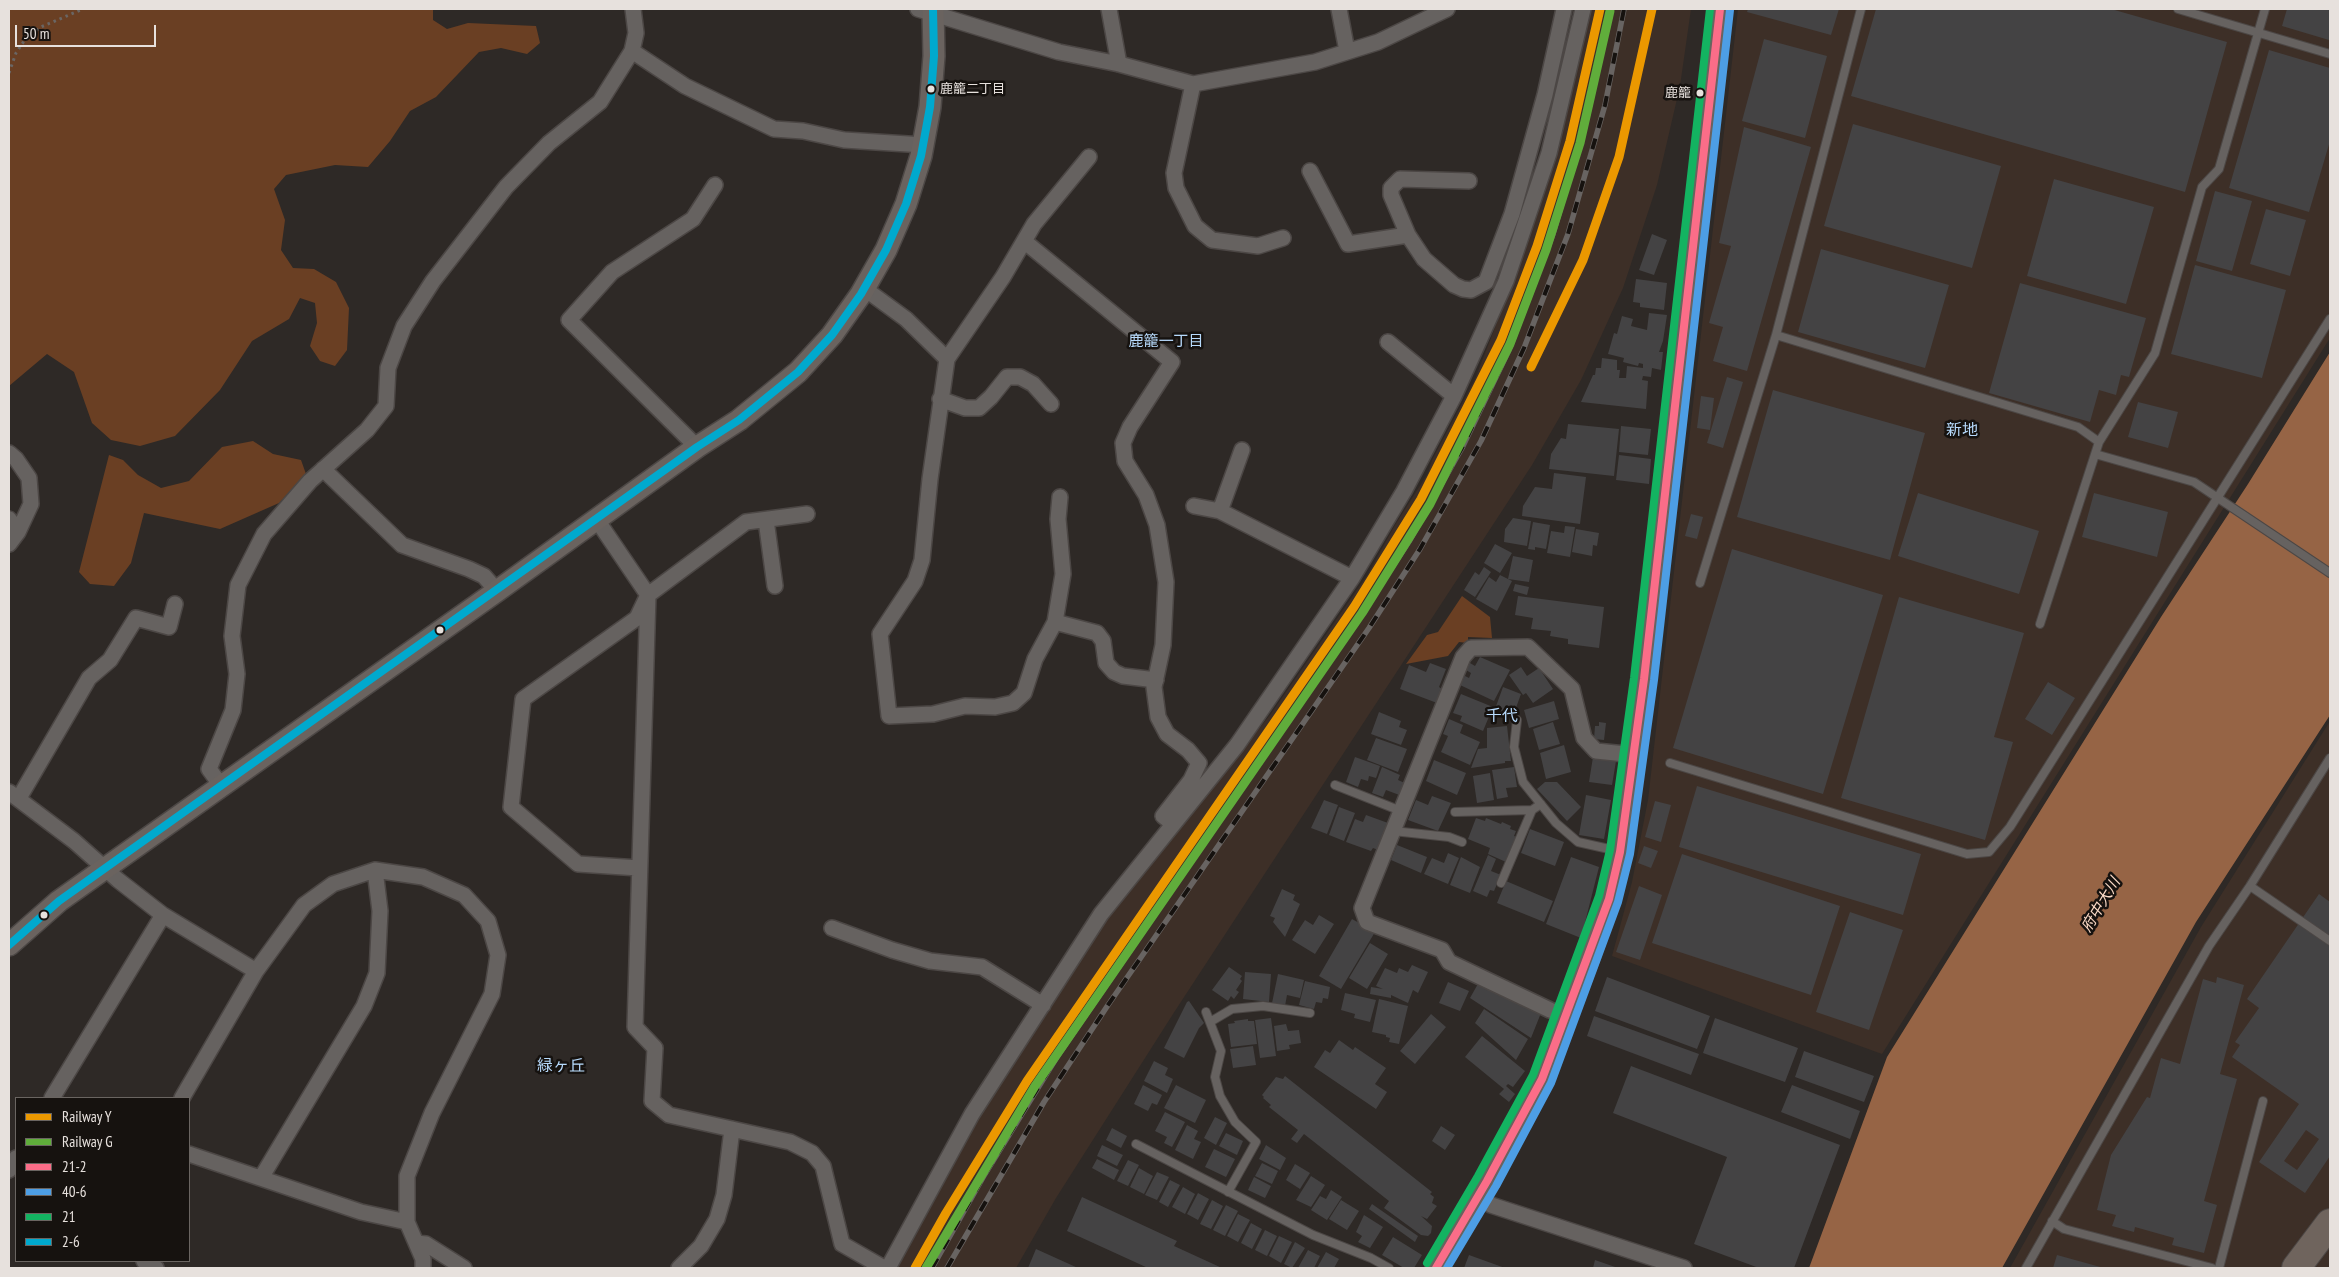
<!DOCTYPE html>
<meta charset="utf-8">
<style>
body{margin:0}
#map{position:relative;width:2339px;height:1277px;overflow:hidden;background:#2e2926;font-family:"PT Sans Narrow",sans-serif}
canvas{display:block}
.frame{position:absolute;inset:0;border:10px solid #e7e1dd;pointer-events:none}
.legend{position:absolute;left:15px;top:1097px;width:175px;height:165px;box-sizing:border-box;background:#16120f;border:1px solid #6a6561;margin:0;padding:6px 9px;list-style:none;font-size:15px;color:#e7e1dd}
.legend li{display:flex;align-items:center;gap:10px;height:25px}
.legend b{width:25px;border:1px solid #6a6561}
.scale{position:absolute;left:15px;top:25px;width:141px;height:22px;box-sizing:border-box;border:2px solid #e7e1dd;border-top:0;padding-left:6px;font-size:15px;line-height:18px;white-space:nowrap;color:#e7e1dd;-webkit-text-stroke:4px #16120f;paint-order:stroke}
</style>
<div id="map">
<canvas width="2339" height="1277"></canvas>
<div class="frame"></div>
<ul class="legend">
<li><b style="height:6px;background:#eb9800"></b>Railway Y</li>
<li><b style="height:6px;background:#60ad3b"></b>Railway G</li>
<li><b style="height:6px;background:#fb6d88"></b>21-2</li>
<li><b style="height:6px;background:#4d9ee5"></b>40-6</li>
<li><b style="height:6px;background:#13b361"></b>21</li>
<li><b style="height:6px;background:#00a9ce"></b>2-6</li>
</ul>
<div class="scale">50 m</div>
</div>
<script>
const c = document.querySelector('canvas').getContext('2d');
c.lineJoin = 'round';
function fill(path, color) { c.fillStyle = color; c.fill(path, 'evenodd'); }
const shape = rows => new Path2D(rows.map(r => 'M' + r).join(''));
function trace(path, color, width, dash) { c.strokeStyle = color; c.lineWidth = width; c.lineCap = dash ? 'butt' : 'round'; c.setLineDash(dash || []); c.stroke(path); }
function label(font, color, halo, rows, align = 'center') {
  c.font = font + ' "PT Sans Narrow","Noto Sans JP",sans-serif'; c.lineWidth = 5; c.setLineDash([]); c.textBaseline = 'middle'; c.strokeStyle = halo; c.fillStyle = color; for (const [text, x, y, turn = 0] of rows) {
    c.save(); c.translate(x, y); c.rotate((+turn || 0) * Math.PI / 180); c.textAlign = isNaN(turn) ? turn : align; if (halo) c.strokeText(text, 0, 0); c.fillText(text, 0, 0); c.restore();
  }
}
const built = shape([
 [1590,9,1691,9,1680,86,1657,185,1623,288,1581,380,1532,465,1173,1014,1056,1198,1016,1268,896,1268,963,1140,1101,928,1156,855,1270,715,1368,574,1395,525,1428,473,1432,460,1475,379,1525,250,1565,122],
 [1738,9,2330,9,2330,338,1882,1054,1612,956,1632,882,1648,800],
 [2330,721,2330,1268,2010,1268,2201,927]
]);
const green = shape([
 [9,9,433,9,433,20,447,29,468,23,536,26,540,43,527,54,501,48,479,52,436,97,410,111,390,141,368,167,335,165,286,175,274,189,285,220,281,250,293,268,314,269,336,282,349,308,347,350,335,366,320,361,310,346,317,323,315,303,300,298,289,319,252,341,220,390,175,436,140,446,111,440,92,423,74,372,47,354,9,386],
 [253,441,273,454,301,460,306,474,279,503,220,529,144,513,131,563,114,586,90,584,79,572,109,455,123,460,138,475,161,488,189,481,222,447],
 [1462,596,1490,617,1492,638,1468,637,1468,643,1459,642,1448,656,1406,664,1427,635,1438,632]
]);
const water = shape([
 [2330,352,2330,715,2196,922,2002,1268,1809,1268,1887,1057,2161,617,2248,484]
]);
const building = shape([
 [1748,9,1839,9,1831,35,1747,12],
 [1876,9,2111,9,2227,42,2185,192,1851,96],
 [2287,9,2330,9,2329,40,2282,26],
 [1764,39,1827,56,1805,138,1742,121],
 [2269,50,2330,68,2330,141,2309,212,2229,188],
 [1853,124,2001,166,1972,268,1824,226],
 [1744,127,1811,147,1747,371,1713,361,1723,327,1709,323,1731,246,1719,243],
 [2054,179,2154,207,2126,304,2027,276],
 [2215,191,2252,201,2232,271,2196,261],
 [2266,209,2306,220,2290,276,2250,264],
 [1652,234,1667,240,1654,275,1639,270],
 [1821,249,1949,285,1925,368,1798,332],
 [2195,265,2286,290,2262,378,2171,354],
 [1636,279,1667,283,1664,310,1640,307,1640,303,1633,302],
 [2020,283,2146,318,2129,377,2121,375,2116,395,2099,390,2090,422,1989,393],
 [1649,313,1667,315,1663,341,1659,352,1663,352,1661,370,1652,368,1651,377,1643,376,1642,380,1648,381,1646,409,1581,402,1593,375,1595,375,1596,368,1601,368,1602,358,1617,360,1617,370,1620,370,1619,378,1626,378,1627,366,1643,368,1643,364,1639,363,1638,366,1623,362,1624,358,1608,354,1614,333,1617,334,1622,316,1633,319,1631,326,1647,330],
 [1727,377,1743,382,1723,448,1707,443],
 [1773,390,1925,433,1890,560,1737,517],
 [1701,396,1714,398,1710,430,1697,428],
 [2138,402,2178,412,2168,448,2128,437],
 [1568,424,1619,429,1614,476,1549,469,1551,454,1561,438,1566,439],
 [1621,426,1651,429,1648,455,1619,452],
 [1619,455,1651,459,1649,484,1616,480],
 [1554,473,1586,477,1580,524,1522,516,1523,506,1535,487,1552,489],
 [1918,493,2039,531,2019,594,1898,556],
 [2094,493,2168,512,2157,557,2082,537],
 [1691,514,1703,517,1697,539,1685,536],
 [1513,518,1531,521,1527,546,1504,542,1505,529],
 [1533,522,1550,525,1546,549,1535,547,1535,550,1528,549],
 [1565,526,1575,527,1570,557,1547,553,1551,531,1564,533],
 [1576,529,1599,533,1597,546,1593,545,1592,556,1572,552],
 [1495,544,1512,553,1500,573,1484,563],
 [1732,549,1883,595,1823,794,1673,748],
 [1513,556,1533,560,1529,582,1508,579],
 [1484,567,1491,572,1475,597,1464,590,1475,572,1479,575],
 [1500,575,1512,581,1497,611,1476,599,1489,577,1496,582],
 [1515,584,1529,587,1527,595,1513,591],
 [1518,596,1604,607,1599,648,1568,644,1568,639,1550,636,1551,631,1531,629,1533,618,1515,615],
 [1899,597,2024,633,1994,737,2013,742,1985,840,1841,798],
 [1480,657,1510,670,1494,701,1460,685,1465,676,1469,678,1471,673,1466,670,1470,663,1475,666],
 [1430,663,1446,669,1439,687,1442,689,1437,703,1400,689,1409,665,1426,672],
 [1521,667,1527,676,1539,668,1553,689,1533,703,1526,693,1523,695,1509,675],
 [2048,682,2075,698,2052,735,2025,719],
 [1503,687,1521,694,1513,716,1495,709],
 [1461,694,1493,707,1483,731,1460,721,1462,716,1453,713],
 [1554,701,1559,719,1529,728,1524,710],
 [1379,712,1401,721,1399,727,1407,730,1401,745,1371,734],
 [1449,719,1463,725,1460,733,1480,742,1470,765,1441,752,1448,736,1443,734],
 [1553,722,1560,744,1539,750,1533,729],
 [1599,722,1606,723,1604,740,1594,739,1595,726,1599,726],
 [1507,726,1511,761,1505,761,1505,763,1471,768,1478,749,1487,748,1487,728],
 [1376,738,1407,749,1398,772,1367,760],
 [1564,745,1571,772,1546,779,1540,753],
 [1355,757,1380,766,1376,778,1369,776,1368,781,1361,779,1358,787,1346,782],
 [1593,757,1616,761,1612,785,1589,782],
 [1434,760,1466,773,1457,795,1426,781],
 [1382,767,1400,775,1398,780,1407,784,1402,796,1386,790,1383,797,1372,793],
 [1514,767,1517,787,1506,788,1508,797,1497,799,1492,770],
 [1490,773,1494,800,1477,803,1473,776],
 [1545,782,1557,782,1581,807,1567,821,1537,789],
 [1697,786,1921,854,1903,915,1679,847],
 [1586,795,1611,800,1604,839,1579,835],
 [1432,796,1451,803,1438,831,1408,820,1416,800,1428,805],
 [1324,800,1338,805,1327,834,1311,828],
 [1655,801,1671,805,1661,842,1645,837],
 [1339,807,1355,813,1344,841,1329,835],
 [1366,815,1388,823,1378,850,1373,848,1371,851,1346,842,1355,819,1363,822],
 [1476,818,1485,821,1486,818,1501,824,1502,822,1511,826,1510,829,1516,831,1514,836,1517,837,1506,862,1488,854,1490,848,1468,839],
 [1530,829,1564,842,1555,866,1521,853],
 [1397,845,1427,857,1421,873,1391,860],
 [1644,846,1658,851,1651,868,1638,863],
 [1448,853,1459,858,1448,884,1424,874,1432,858,1444,863],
 [1682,854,1840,906,1811,995,1652,943],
 [1488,855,1496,859,1491,871,1501,875,1494,891,1490,890,1487,897,1473,891],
 [1461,857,1480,867,1470,893,1450,885],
 [1571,857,1599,867,1581,938,1546,924],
 [1506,881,1553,901,1544,922,1497,903],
 [1639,886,1662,895,1640,960,1616,952],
 [1282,889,1295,895,1293,900,1300,904,1285,937,1273,922,1275,918,1270,916],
 [2319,894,2330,902,2330,1156,2305,1193,2259,1162,2299,1104,2232,1057,2240,1045,2235,1042,2259,1008,2247,999],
 [2306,1130,2319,1139,2297,1170,2284,1161],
 [1850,912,1903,930,1869,1030,1816,1012],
 [1319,915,1334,924,1315,954,1292,940,1305,920,1313,925],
 [1352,919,1375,932,1341,989,1319,976],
 [1370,943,1388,954,1367,989,1349,978],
 [1412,965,1428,972,1418,993,1413,990,1408,1003,1391,995,1391,998,1370,994,1371,987,1383,989,1376,986,1385,968,1397,973,1399,968,1408,972],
 [1229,967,1242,976,1240,979,1242,981,1236,990,1239,992,1234,999,1231,996,1228,1001,1212,990],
 [1245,972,1271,974,1269,1002,1243,999],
 [1278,974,1304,980,1300,998,1287,995,1285,1006,1272,1003],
 [1607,977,1710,1016,1697,1049,1595,1011],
 [2217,977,2244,985,2220,1074,2237,1079,2204,1201,2217,1205,2204,1253,2172,1245,2174,1238,2135,1227,2134,1232,2112,1226,2116,1215,2097,1210,2111,1155,2147,1097,2150,1098,2161,1058,2180,1064,2203,979,2216,983],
 [1305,981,1330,987,1328,999,1323,998,1322,1003,1316,1002,1314,1009,1299,1005],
 [1448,982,1469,991,1460,1011,1439,1003],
 [1479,982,1541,1013,1531,1038,1470,998],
 [1345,993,1376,1000,1370,1022,1354,1018,1355,1014,1341,1010],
 [1379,999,1408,1006,1399,1044,1389,1042,1390,1038,1386,1037,1386,1035,1372,1032],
 [1189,1001,1204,1023,1199,1028,1184,1058,1164,1048,1187,1002],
 [1484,1009,1528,1039,1516,1060,1475,1023],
 [1431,1014,1446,1027,1415,1064,1400,1051],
 [1594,1016,1699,1054,1691,1075,1587,1036],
 [1271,1018,1276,1056,1260,1058,1255,1020],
 [1715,1018,1798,1048,1785,1082,1703,1053],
 [1248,1019,1248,1021,1254,1021,1257,1044,1231,1047,1228,1024,1235,1023,1234,1021],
 [1286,1024,1288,1031,1299,1030,1301,1043,1289,1045,1290,1049,1277,1051,1274,1026],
 [1482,1036,1525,1071,1513,1087,1508,1084,1506,1086,1515,1094,1509,1102,1499,1094,1504,1089,1465,1057],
 [1339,1040,1353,1050,1355,1047,1386,1068,1375,1084,1387,1092,1376,1109,1314,1067,1325,1050,1330,1053],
 [1253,1046,1256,1065,1233,1068,1230,1049],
 [1804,1051,1874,1076,1864,1102,1795,1077],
 [1154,1061,1168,1068,1165,1075,1173,1079,1167,1093,1144,1081],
 [1631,1066,1840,1145,1794,1268,1759,1268,1694,1244,1727,1157,1613,1113],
 [1285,1076,1432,1192,1430,1194,1434,1197,1432,1203,1437,1206,1427,1219,1421,1216,1432,1226,1431,1233,1428,1236,1421,1235,1384,1208,1389,1201,1304,1134,1297,1143,1291,1139,1298,1130,1269,1107,1271,1105,1263,1098,1264,1097,1262,1095,1276,1077,1283,1079],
 [1143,1085,1162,1095,1157,1105,1152,1103,1148,1111,1134,1104],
 [1176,1085,1206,1100,1195,1123,1164,1108],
 [1792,1085,1860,1111,1850,1139,1781,1112],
 [1165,1112,1185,1122,1172,1147,1164,1143,1167,1137,1155,1131],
 [1215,1117,1227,1123,1216,1145,1204,1138],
 [1187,1125,1198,1131,1194,1139,1201,1142,1193,1159,1175,1150],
 [1441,1126,1455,1135,1445,1150,1432,1141],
 [1112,1128,1127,1136,1121,1148,1106,1140],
 [1226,1133,1243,1141,1237,1155,1219,1146],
 [1102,1145,1123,1155,1117,1166,1097,1156],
 [1266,1145,1286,1158,1280,1170,1259,1159],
 [1214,1149,1235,1159,1226,1177,1205,1167],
 [1097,1159,1119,1170,1114,1180,1092,1168],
 [1128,1160,1139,1165,1128,1186,1117,1181],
 [1262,1163,1278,1171,1272,1184,1255,1176],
 [1295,1164,1310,1173,1300,1189,1286,1180],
 [1139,1168,1153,1176,1144,1194,1130,1187],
 [1157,1172,1169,1177,1157,1200,1145,1195],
 [1311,1176,1325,1185,1311,1207,1296,1200],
 [1254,1177,1271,1186,1265,1198,1248,1190],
 [1170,1180,1180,1185,1168,1207,1159,1202],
 [1183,1187,1195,1194,1185,1214,1172,1207],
 [1331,1190,1342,1197,1327,1220,1311,1210,1320,1196,1326,1199],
 [1198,1193,1209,1199,1198,1220,1187,1214],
 [1082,1197,1177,1241,1174,1246,1222,1268,1148,1268,1067,1231],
 [1212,1200,1223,1206,1211,1229,1200,1224],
 [1341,1200,1359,1211,1347,1230,1329,1219],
 [1372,1204,1418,1236,1415,1242,1369,1209],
 [1226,1205,1238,1211,1225,1236,1213,1230],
 [1238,1214,1250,1220,1238,1242,1227,1236],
 [1364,1215,1383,1227,1370,1248,1358,1242,1362,1236,1356,1232],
 [1251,1223,1262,1229,1252,1249,1241,1243],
 [1265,1230,1277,1236,1267,1256,1255,1250],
 [1279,1236,1292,1242,1281,1263,1269,1256],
 [1393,1237,1422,1255,1414,1268,1404,1268,1382,1255],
 [1295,1242,1305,1248,1292,1268,1284,1264],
 [1036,1249,1078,1268,1028,1268],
 [1308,1250,1320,1256,1314,1268,1298,1268],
 [1326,1252,1339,1259,1334,1268,1317,1268],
 [1469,1255,1505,1268,1464,1268],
 [2057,1255,2104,1268,2053,1268],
 [1595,1260,1618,1268,1593,1268]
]);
const path = shape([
 [9,73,16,53,26,38,41,27,83,9]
]);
const lane = shape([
 [2178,9,2330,54],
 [1776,335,2078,427,2099,442],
 [2095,454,2194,482,2330,573],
 [1700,583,1776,335,1861,9],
 [2040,624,2099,442,2155,353,2202,187,2219,169,2265,9],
 [1517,720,1514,747,1523,782,1556,823,1578,842,1618,851],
 [1670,763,1967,854,1989,852,2010,827,2330,319],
 [1335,785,1401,811],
 [1455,812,1532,810],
 [1393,831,1449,837,1462,842],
 [1501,883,1532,810,1541,804],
 [2250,886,2330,941],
 [1206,1012,1221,1051,1215,1077,1220,1096,1235,1122,1256,1142,1228,1192],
 [1210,1022,1232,1009,1263,1006,1310,1013],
 [1136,1144,1313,1235,1371,1258,1389,1268],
 [2052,1221,2064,1229,2212,1268],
 [2026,1268,2209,946,2250,886,2330,758],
 [2219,1268,2263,1101]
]);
const street = shape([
 [918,9,1059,52,1119,64,1193,84,1315,62,1378,42,1447,9],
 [1109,9,1119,64],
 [1339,9,1347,51],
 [632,51,685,86,774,129,803,131,844,140,924,145],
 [1193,84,1174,173,1176,188,1195,226,1212,240,1258,246,1283,238],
 [1310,171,1348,244,1408,235],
 [1469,181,1400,179,1391,188,1391,195,1408,235,1424,259,1454,285,1463,289,1471,290,1486,282,1512,214,1545,95,1564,9],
 [1024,241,1172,362,1130,427,1123,443,1125,461,1146,495,1157,525,1166,582,1163,645,1154,687,1158,717,1167,734,1188,750,1199,763,1191,780,1163,816,1173,824],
 [865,289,906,319,947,359],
 [1388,342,1454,396],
 [940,399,965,408,979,408,991,397,1007,377,1020,377,1033,384,1051,404],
 [697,447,569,320,612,272,693,219,715,185],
 [9,453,16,459,29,478,31,504,18,532,9,544],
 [323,469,402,545,469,569,484,576,497,591],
 [1060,497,1058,519,1063,574,1055,622,1035,659,1024,693,1013,703,995,707,965,706,933,714,889,716,880,634,915,581,922,560,930,479,947,359,1003,277,1034,224,1089,157],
 [1194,506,1220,511,1352,578],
 [1220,511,1242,450],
 [9,519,18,532],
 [597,520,648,595,635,1027,655,1048,652,1101,669,1115,790,1142,812,1153,823,1166,842,1244,884,1268],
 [766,520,775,586],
 [1055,622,1097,633,1103,641,1106,663,1114,672,1123,676,1156,680],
 [222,787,209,769,233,710,237,674,232,636,238,585,264,534,310,481,367,430,386,406,388,368,404,326,433,281,506,187,549,143,600,102,632,51,636,33,633,9],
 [9,792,74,841,118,880,163,915,256,971],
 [19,798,89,678,110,660,136,618,169,627,175,604],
 [639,868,578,864,511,807,523,699,637,618,648,595,746,522,807,514],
 [832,928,892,950,930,961,982,967,1043,1005],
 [1567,1016,1550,1010,1449,962,1442,950,1367,922,1362,908,1463,657,1471,648,1528,647,1572,689,1584,738,1596,751,1635,755],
 [52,1098,163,915],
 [182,1098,256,971,304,905,333,884,375,870,423,877,464,895,488,921,498,955,492,994,432,1113,407,1176,407,1222,423,1259,423,1268],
 [189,1154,361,1212,407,1222],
 [9,1170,16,1158],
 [261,1178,364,1006,377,973,380,911,375,870],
 [1477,1197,1491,1205,1684,1268],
 [416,1243,426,1244,464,1268],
 [144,1261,156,1268],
 [679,1268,701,1246,717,1219,724,1195,732,1129],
 [888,1268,972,1114,1101,914,1237,745,1352,578,1404,491,1454,396,1506,281,1549,153,1583,9]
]);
const secondary = shape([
 [9,945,59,901,497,591,697,447,739,420,798,372,832,335,861,294,886,250,906,204,921,156,930,107,934,56,933,9],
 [1436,1268,1487,1181,1542,1079,1589,957,1609,899,1620,852,1644,679,1720,9]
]);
const highway = shape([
 [2296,1268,2330,1223]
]);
const rail = shape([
 [932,1268,985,1174,1057,1057,1368,604,1410,540,1462,448,1509,350,1553,234,1586,122,1611,9],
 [947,1268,1044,1102,1108,1005,1369,628,1420,549,1481,441,1524,348,1568,234,1605,105,1624,9]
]);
const bus1 = shape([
 [1436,1268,1487,1181,1542,1079,1609,899,1620,852,1644,679,1720,9]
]);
const bus2 = shape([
 [1447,1268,1496,1186,1551,1083,1618,902,1630,854,1654,680,1730,10]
]);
const bus3 = shape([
 [1427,1263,1478,1176,1533,1075,1599,896,1610,850,1634,678,1710,9]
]);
const bus4 = shape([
 [9,945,59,901,697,447,739,420,798,372,832,335,861,294,886,250,906,204,921,156,930,107,934,56,933,9]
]);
const rail1 = shape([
 [1531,367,1583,260,1619,157,1652,9],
 [915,1268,946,1213,1027,1081,1354,607,1421,499,1501,340,1537,246,1570,141,1600,9]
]);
const rail2 = shape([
 [926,1268,1035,1086,1362,613,1430,504,1510,344,1546,250,1580,143,1610,11]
]);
const markers = [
 [931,89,4.5,"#e7e1dd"],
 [1700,93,4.5,"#e7e1dd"],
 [440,630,4.5,"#e7e1dd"],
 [44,915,4.5,"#e7e1dd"]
];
const busNames = [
 ["鹿籠二丁目",940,89],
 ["鹿籠",1691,93,"right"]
];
const neighbourhoodNames = [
 ["鹿籠一丁目",1166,342]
];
const waterNames = [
 ["府中大川",2101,905,-59]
];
const quarterNames = [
 ["新地",1962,430],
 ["千代",1502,716],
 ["緑ヶ丘",561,1066]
];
fill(built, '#3d2f27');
fill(green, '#6a3f23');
fill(water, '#966445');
fill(building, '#444344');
trace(lane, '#4c4745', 10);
trace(street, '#4c4745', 18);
trace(secondary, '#4c4745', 24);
trace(highway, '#4c4745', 30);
trace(path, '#6a6664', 3, [2.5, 4]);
trace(lane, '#666260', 8);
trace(street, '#666260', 15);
trace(secondary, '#6a635f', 21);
trace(highway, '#6f645d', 28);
trace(rail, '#686462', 5.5);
trace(rail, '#16120f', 4, [11]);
trace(bus1, '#fb6d88', 8);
trace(bus2, '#4d9ee5', 8);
trace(bus3, '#13b361', 8);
trace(bus4, '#00a9ce', 8);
trace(rail1, '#eb9800', 9);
trace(rail2, '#60ad3b', 9);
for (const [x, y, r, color] of markers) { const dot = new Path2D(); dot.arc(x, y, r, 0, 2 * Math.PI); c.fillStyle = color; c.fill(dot); trace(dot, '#16120f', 2); }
label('13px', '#e7e1dd', '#16120f', busNames, 'left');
label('15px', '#b7dafc', '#16120f', neighbourhoodNames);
label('italic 15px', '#fddcc8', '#16120f', waterNames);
label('16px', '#b7dafc', '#16120f', quarterNames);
</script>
